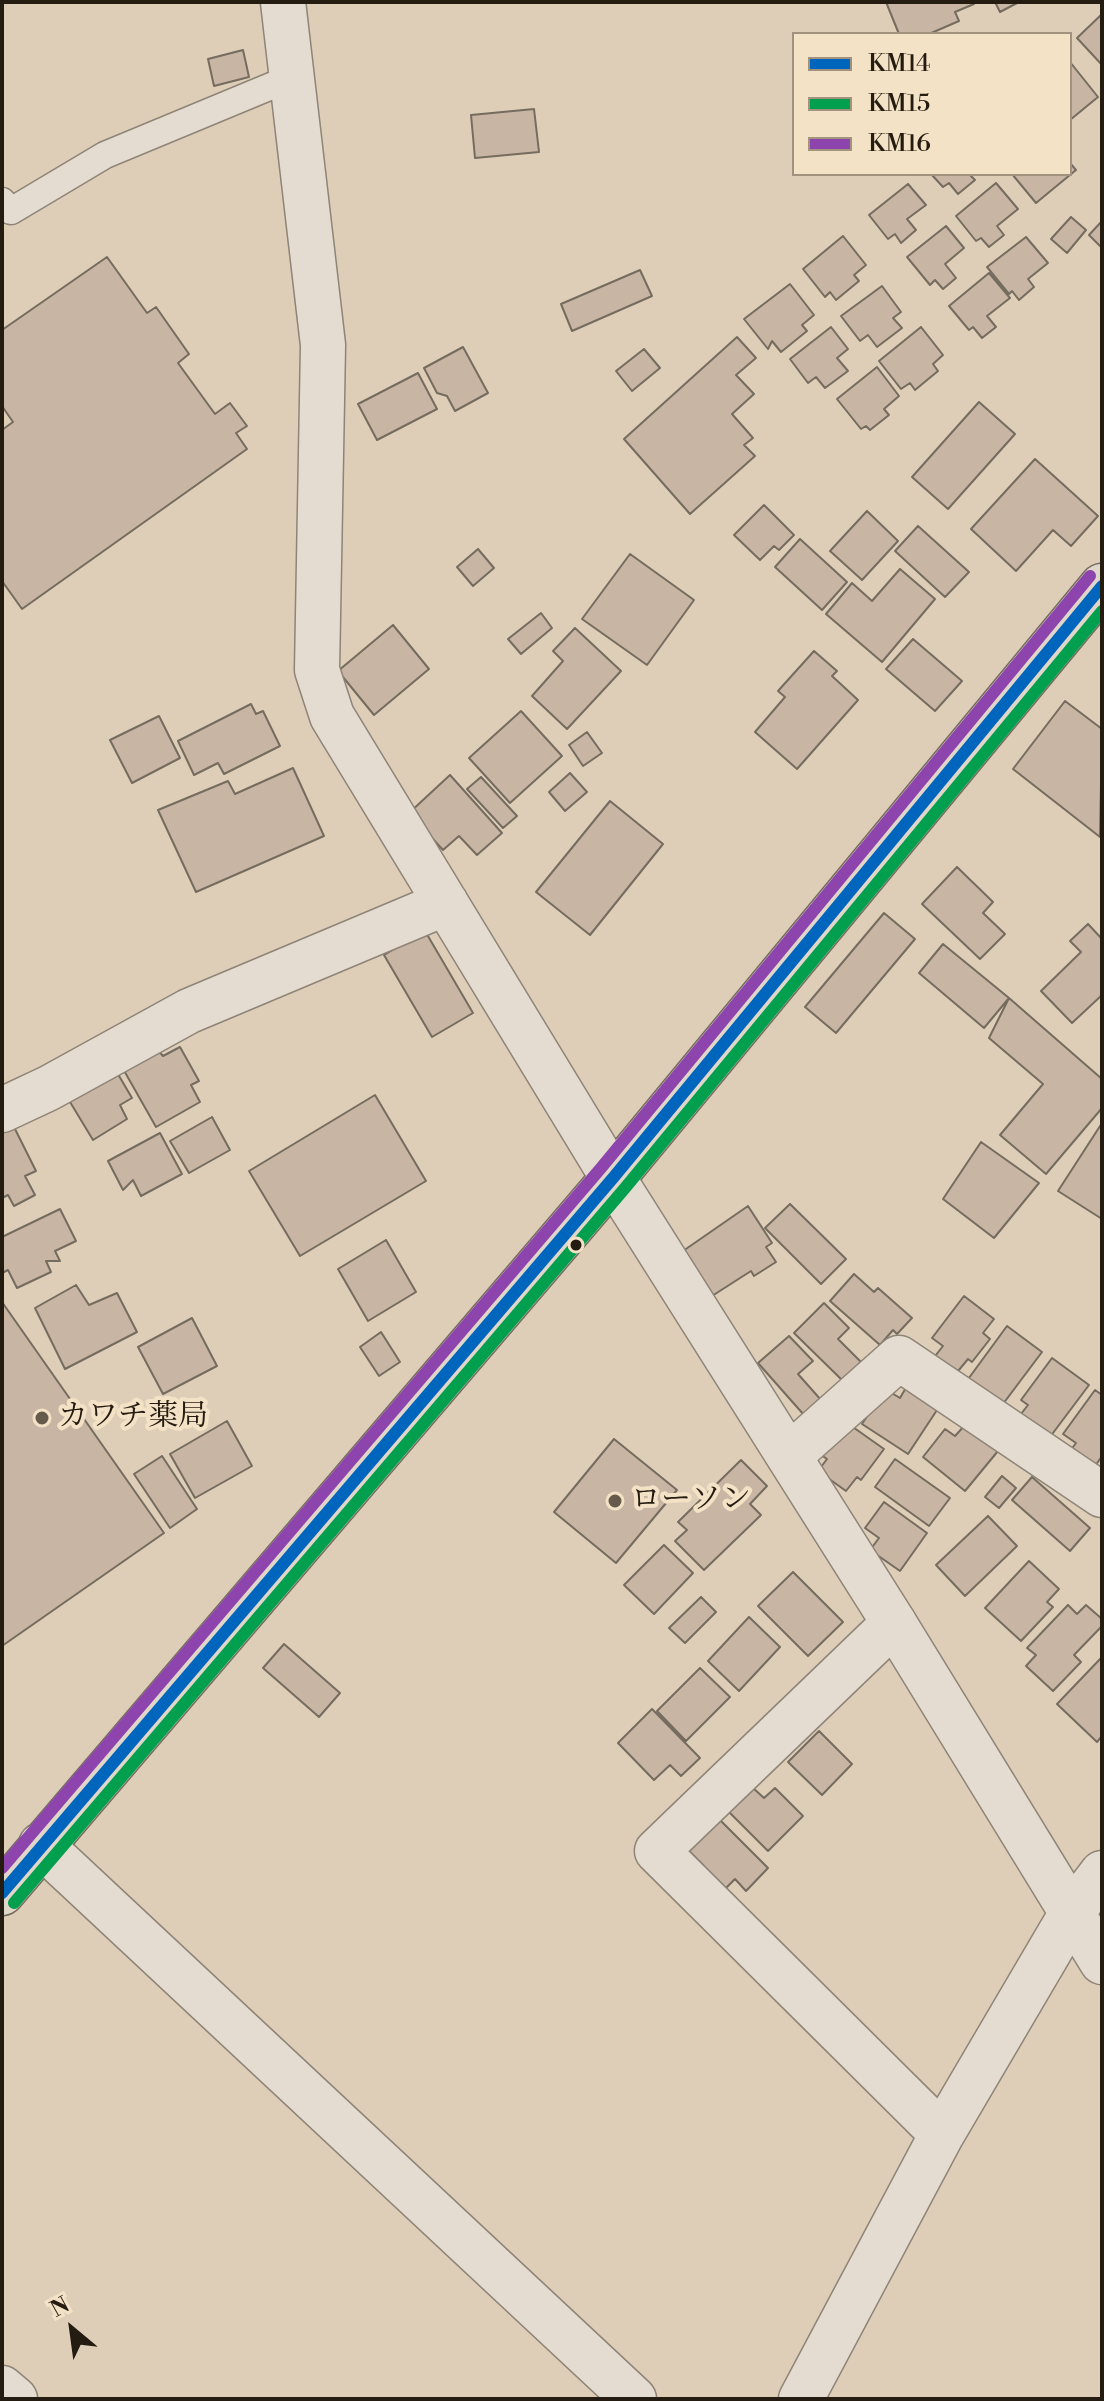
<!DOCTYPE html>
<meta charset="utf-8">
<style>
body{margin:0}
#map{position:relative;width:1104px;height:2401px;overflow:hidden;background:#deceb8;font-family:"Libre Bodoni",serif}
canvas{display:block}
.frame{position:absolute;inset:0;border:4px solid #241c11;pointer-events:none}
.legend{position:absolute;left:792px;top:32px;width:280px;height:144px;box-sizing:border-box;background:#f4e2c6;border:2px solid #a1937e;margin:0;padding:10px 14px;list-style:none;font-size:24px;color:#241c11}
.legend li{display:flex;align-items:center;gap:16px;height:40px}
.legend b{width:40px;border:2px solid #a1937e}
.north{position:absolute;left:32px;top:2289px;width:80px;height:80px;-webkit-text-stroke:6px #f4e2c6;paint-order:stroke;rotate:331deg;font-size:22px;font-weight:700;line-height:32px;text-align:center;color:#241c11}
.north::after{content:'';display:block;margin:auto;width:28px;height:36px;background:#241c11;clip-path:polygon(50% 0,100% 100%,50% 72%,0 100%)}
</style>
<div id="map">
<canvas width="1104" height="2401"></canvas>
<div class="frame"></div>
<ul class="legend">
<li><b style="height:10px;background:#0065bd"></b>KM14</li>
<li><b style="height:10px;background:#029f4e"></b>KM15</li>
<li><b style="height:10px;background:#8e44ad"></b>KM16</li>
</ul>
<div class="north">N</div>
</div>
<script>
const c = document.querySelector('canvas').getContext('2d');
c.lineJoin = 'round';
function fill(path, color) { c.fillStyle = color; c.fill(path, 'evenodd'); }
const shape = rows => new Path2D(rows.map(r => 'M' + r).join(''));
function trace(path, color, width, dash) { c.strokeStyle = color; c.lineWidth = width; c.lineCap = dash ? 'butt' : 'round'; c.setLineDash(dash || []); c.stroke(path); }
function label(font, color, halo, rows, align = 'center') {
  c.font = font + ' "Libre Bodoni","Noto Serif JP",serif'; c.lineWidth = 8; c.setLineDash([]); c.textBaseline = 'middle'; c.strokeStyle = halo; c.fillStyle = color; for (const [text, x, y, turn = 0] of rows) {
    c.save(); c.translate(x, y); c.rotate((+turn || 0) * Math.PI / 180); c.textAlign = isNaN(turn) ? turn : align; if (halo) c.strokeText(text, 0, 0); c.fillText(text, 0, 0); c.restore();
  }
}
const building = shape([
 [886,2,973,2,974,4,955,12,959,21,929,34,899,34,886,2],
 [995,2,1019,2,1000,12,995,2],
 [1102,14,1102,65,1077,38,1102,14],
 [243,50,249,77,214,86,208,59,243,50],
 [1070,62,1098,97,1070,120,1070,62],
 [534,109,539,152,475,158,471,115,534,109],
 [1070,163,1076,170,1036,203,1012,174,1070,174,1070,163],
 [931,174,969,174,975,180,958,194,949,183,943,187,931,174],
 [996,183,1018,209,997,226,1004,235,989,247,981,238,976,241,956,216,996,183],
 [908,184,926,205,907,219,916,230,901,243,895,234,888,239,869,215,908,184],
 [1071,217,1086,230,1067,253,1051,239,1071,217],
 [1102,221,1102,248,1089,235,1102,221],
 [946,226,964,248,945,264,956,278,943,289,935,280,930,285,907,257,946,226],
 [843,236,866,265,854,275,859,281,836,300,830,292,825,297,803,269,843,236],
 [1026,237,1048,263,1028,279,1034,287,1019,300,1012,291,1009,294,987,267,1026,237],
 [107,257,147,313,156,307,189,354,178,363,215,414,230,403,247,426,236,433,247,449,22,609,2,581,2,430,13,422,2,406,2,330,107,257],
 [640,270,652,296,572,331,561,304,640,270],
 [989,273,1010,298,987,316,996,327,982,338,973,327,969,330,949,306,989,273],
 [790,284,814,315,802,325,807,331,781,352,772,341,768,349,744,319,790,284],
 [882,286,901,312,893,318,902,328,877,347,868,335,860,341,841,316,882,286],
 [831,327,848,349,837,358,848,371,825,388,816,377,808,383,790,359,831,327],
 [921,327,943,355,933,364,938,371,915,390,910,383,901,389,879,361,921,327],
 [737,337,756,358,736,375,754,394,732,414,753,438,744,445,755,456,690,514,624,439,737,337],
 [463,347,488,393,455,411,447,396,437,393,424,368,463,347],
 [644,349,660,368,632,391,616,371,644,349],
 [877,367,899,396,884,409,889,415,870,430,866,426,861,429,837,399,877,367],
 [418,373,437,409,377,440,358,404,418,373],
 [979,402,1015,434,948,509,912,477,979,402],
 [1035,459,1098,516,1071,546,1053,530,1016,571,971,529,1035,459],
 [764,505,794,535,779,550,774,546,760,560,734,535,764,505],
 [867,511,898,541,862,580,830,551,867,511],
 [918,526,969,572,945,597,895,551,918,526],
 [800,539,847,582,822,610,775,567,800,539],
 [478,549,494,568,473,586,457,567,478,549],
 [630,554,694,600,647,665,582,619,630,554],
 [900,569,935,599,882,662,826,614,852,583,872,601,900,569],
 [541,613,552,628,521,654,508,639,541,613],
 [393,625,429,669,374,715,338,671,393,625],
 [575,628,621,671,567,729,532,696,563,661,553,651,575,628],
 [913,639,962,681,935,711,886,669,913,639],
 [814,651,837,671,832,676,858,700,797,769,755,732,785,697,778,691,814,651],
 [1065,701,1102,729,1100,837,1013,769,1065,701],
 [251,704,256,714,263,711,280,746,224,774,218,763,194,775,178,741,251,704],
 [521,711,562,756,510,803,469,758,521,711],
 [159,716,180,758,132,783,110,740,159,716],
 [587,732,602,753,583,766,569,745,587,732],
 [293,768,324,836,196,892,158,810,228,781,235,794,293,768],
 [570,773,587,792,565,811,549,792,570,773],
 [450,775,502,833,477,855,459,836,443,850,409,813,450,775],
 [481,777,517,816,503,828,467,789,481,777],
 [610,801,663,844,590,935,536,892,610,801],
 [957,867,993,902,983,913,1005,934,980,959,922,904,957,867],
 [884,913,915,939,836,1033,805,1007,884,913],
 [1088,924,1102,939,1102,995,1072,1023,1041,991,1081,952,1070,941,1088,924],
 [425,931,473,1013,432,1037,384,955,425,931],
 [943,944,1009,998,984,1028,919,973,943,944],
 [1009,998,1102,1079,1102,1108,1046,1174,1000,1135,1043,1084,989,1038,1009,998],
 [155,1047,163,1056,180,1047,199,1081,191,1085,200,1102,156,1127,122,1067,155,1047],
 [115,1069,132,1098,120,1105,127,1119,93,1140,67,1097,115,1069],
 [375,1095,426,1181,300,1256,249,1171,375,1095],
 [212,1117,230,1150,189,1173,170,1141,212,1117],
 [12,1123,36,1171,25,1176,35,1195,14,1206,8,1195,2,1198,2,1127,12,1123],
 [1102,1123,1102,1219,1058,1191,1102,1123],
 [160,1133,182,1174,141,1196,133,1180,123,1190,108,1161,160,1133],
 [981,1142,1039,1183,994,1238,943,1199,981,1142],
 [790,1204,846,1259,821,1284,765,1228,790,1204],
 [748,1206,772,1243,766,1247,776,1262,754,1276,751,1271,712,1296,683,1251,748,1206],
 [60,1209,76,1241,55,1251,60,1261,46,1261,51,1272,17,1288,8,1270,2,1273,2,1237,60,1209],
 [386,1240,416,1292,368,1321,338,1269,386,1240],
 [854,1274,874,1292,878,1288,912,1318,897,1334,893,1330,880,1345,830,1301,854,1274],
 [76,1285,89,1305,117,1293,137,1332,65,1369,35,1308,76,1285],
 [964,1296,994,1319,983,1333,990,1339,972,1362,968,1359,954,1376,932,1360,943,1346,932,1338,964,1296],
 [2,1302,164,1533,2,1646,2,1302],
 [824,1303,849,1328,838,1339,861,1362,843,1381,794,1333,824,1303],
 [192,1318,217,1366,163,1394,138,1347,192,1318],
 [1007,1326,1042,1352,1000,1408,966,1382,1007,1326],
 [381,1332,400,1362,379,1376,360,1347,381,1332],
 [789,1336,813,1361,798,1374,821,1400,804,1415,758,1363,789,1336],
 [1052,1358,1089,1385,1047,1441,1017,1419,1028,1405,1021,1400,1052,1358],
 [907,1386,939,1407,908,1454,862,1424,885,1389,900,1398,907,1386],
 [1095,1390,1102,1395,1102,1456,1091,1472,1067,1455,1076,1443,1063,1434,1095,1390],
 [227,1421,252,1466,195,1498,170,1454,227,1421],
 [850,1425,884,1449,861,1480,857,1477,846,1491,818,1471,827,1459,821,1455,850,1425],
 [965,1425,998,1451,965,1491,923,1457,945,1429,955,1436,965,1425],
 [614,1439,677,1490,616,1563,554,1512,614,1439],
 [162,1456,197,1509,170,1528,134,1474,162,1456],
 [895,1459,950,1498,929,1526,875,1487,895,1459],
 [741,1460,767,1486,750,1504,761,1515,704,1570,675,1541,687,1530,678,1522,741,1460],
 [1002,1476,1016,1488,999,1508,985,1497,1002,1476],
 [1032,1477,1090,1528,1070,1551,1012,1500,1032,1477],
 [884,1502,927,1533,900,1571,870,1550,879,1538,865,1528,884,1502],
 [988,1516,1017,1546,965,1596,936,1565,988,1516],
 [664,1545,693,1573,654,1614,624,1585,664,1545],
 [1029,1561,1059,1589,1047,1602,1053,1607,1021,1641,985,1608,1029,1561],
 [793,1572,843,1622,808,1656,758,1606,793,1572],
 [701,1597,716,1612,685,1643,669,1628,701,1597],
 [1068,1605,1077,1614,1086,1605,1102,1619,1102,1626,1074,1655,1081,1662,1053,1691,1026,1666,1036,1655,1027,1648,1068,1605],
 [749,1617,780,1647,739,1691,708,1661,749,1617],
 [284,1644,340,1693,319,1717,263,1668,284,1644],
 [1102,1657,1102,1736,1097,1742,1057,1704,1102,1657],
 [700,1668,730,1697,686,1741,657,1711,700,1668],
 [652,1709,700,1758,681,1776,670,1765,654,1780,618,1743,652,1709],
 [819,1731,852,1764,822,1795,788,1762,819,1731],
 [752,1787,764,1798,775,1788,803,1816,768,1851,728,1811,752,1787],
 [720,1820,768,1868,746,1891,735,1879,720,1894,697,1871,703,1865,689,1851,720,1820]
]);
const service = shape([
 [2,201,11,211,105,155,293,77]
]);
const minor = shape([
 [283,2,323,345,317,670,332,716,613,1178],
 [2,1110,49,1088,189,1011,446,903],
 [789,1456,899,1358,1102,1495],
 [894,1623,657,1851,942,2134],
 [41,1845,634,2399],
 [2,2388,15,2399],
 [801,2399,942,2134,1073,1911,1102,1873]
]);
const tertiary = shape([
 [613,1178,894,1623,1102,1962]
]);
const primary = shape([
 [2,1893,613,1178,1102,586]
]);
const bus1 = shape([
 [2,1893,613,1178,1102,586]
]);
const bus2 = shape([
 [14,1903,625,1188,1102,611]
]);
const bus3 = shape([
 [2,1868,601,1168,1090,576]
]);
const markers = [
 [576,1245,7,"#241c11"],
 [42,1418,8,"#655a4b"],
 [615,1501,8,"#655a4b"]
];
const poiNames = [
 ["カワチ薬局",58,1418],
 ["ローソン",631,1501]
];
fill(building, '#c9b5a3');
trace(building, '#746c5f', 2);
trace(service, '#8e8477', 29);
trace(minor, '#8e8477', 47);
trace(tertiary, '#8e8477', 47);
trace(primary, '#746c5f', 47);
trace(service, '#e4dcd1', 26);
trace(minor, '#e4dcd1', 44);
trace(tertiary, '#e4dcd1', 44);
trace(primary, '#e0d6c9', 44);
trace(bus1, '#0065bd', 12);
trace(bus2, '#029f4e', 12);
trace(bus3, '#8e44ad', 12);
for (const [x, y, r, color] of markers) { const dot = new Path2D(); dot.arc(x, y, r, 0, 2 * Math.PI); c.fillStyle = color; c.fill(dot); trace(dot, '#f4e2c6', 3); }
label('30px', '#241c11', '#f4e2c6', poiNames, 'left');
</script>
